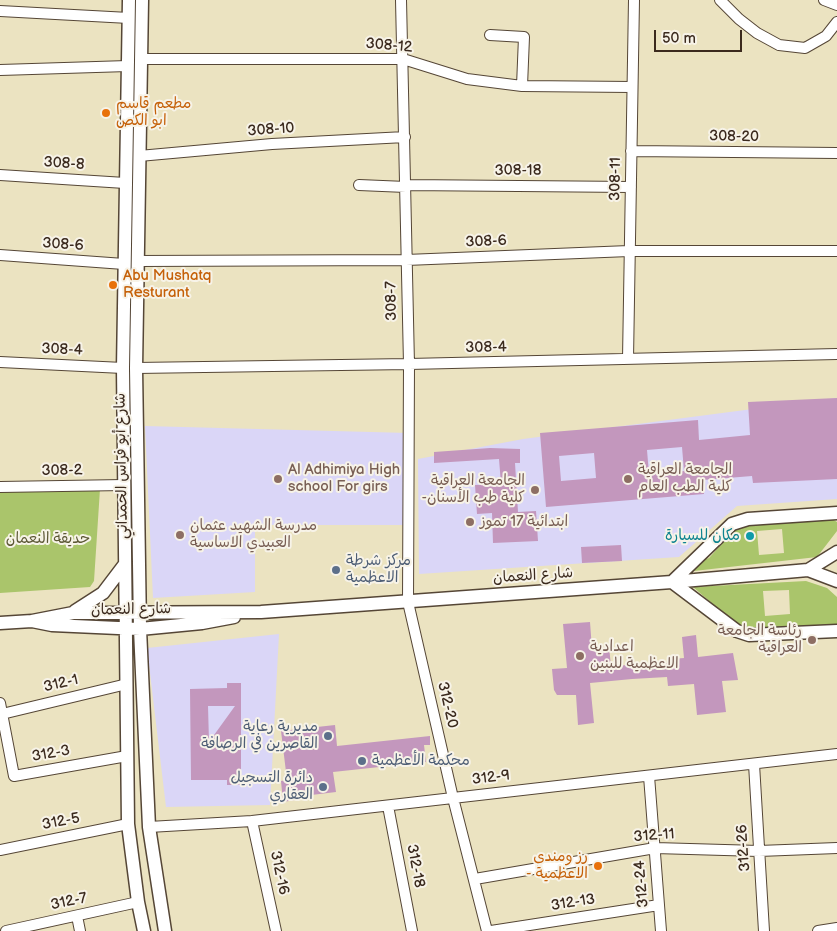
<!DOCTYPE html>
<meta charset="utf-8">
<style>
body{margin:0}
#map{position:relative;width:837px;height:931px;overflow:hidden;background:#ebe3c1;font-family:"Balsamiq Sans",sans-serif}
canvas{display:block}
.scale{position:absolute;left:654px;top:30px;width:88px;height:22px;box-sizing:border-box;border:2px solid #3b2a1e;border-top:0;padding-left:6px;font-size:15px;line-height:18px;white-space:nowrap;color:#3b2a1e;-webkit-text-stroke:4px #f7f3e8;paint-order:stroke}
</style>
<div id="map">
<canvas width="837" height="931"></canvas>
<div class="scale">50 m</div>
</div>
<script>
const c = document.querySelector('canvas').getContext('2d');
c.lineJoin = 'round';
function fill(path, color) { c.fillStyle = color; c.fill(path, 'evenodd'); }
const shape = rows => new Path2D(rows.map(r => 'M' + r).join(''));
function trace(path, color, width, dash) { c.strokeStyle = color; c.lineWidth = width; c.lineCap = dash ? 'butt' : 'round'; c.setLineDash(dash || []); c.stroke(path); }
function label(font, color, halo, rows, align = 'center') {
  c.font = font + ' "Balsamiq Sans","Playpen Sans Arabic",sans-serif'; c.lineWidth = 4; c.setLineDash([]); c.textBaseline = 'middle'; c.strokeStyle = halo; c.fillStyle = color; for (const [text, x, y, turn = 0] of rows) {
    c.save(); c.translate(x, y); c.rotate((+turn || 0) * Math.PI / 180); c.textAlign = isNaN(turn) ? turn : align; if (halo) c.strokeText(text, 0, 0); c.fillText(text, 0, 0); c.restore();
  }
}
const built = shape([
 [837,398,837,499,737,506,679,557,419,574,418,459,523,439],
 [145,426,409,433,408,525,255,525,255,592,153,598],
 [279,634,270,805,166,807,147,648]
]);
const green = shape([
 [0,489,100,489,94,581,90,587,0,593],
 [832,519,837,522,837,531,817,557,694,571,703,560,709,558,738,526],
 [782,529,784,553,759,555,757,531],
 [806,581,827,588,837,597,837,626,743,630,693,587],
 [789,590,790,614,765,616,763,591]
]);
const building = shape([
 [837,398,837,479,753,483,752,476,703,480,704,494,546,507,540,433,698,420,699,440,750,435,748,402],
 [682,447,684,471,649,474,647,450],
 [594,453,596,478,561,481,559,456],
 [490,448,520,449,520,463,515,463,518,512,536,511,538,541,493,543,492,513,477,514,475,485,501,484,499,459,434,463,434,452],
 [621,545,622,561,582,563,581,547],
 [590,622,592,649,609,647,611,666,629,665,629,667,671,663,672,659,684,658,682,637,696,635,698,657,733,653,738,680,722,681,726,712,697,715,694,684,668,686,667,677,632,679,590,683,594,723,578,725,576,695,557,695,554,690,552,669,567,668,563,624],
 [227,683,241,683,241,785,227,785,227,780,191,780,190,689,227,688],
 [208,706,235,706,209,742],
 [335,725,337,746,430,736,430,745,424,745,426,762,333,772,336,792,295,797,295,800,283,802,281,781,287,780,281,731]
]);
const minor = shape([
 [401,0,409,364,408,602,453,798,487,931],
 [720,0,739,19,757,33,779,45,805,48,826,36,837,22],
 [824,0,837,5],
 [0,11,129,18],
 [490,35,524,37,522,86],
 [141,59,403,59,467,79,522,86,632,87],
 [0,70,128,66],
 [631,151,837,153],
 [139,156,272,144,405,137],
 [0,175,125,183],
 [359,185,406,187],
 [406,185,631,187],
 [0,255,124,264],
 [137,261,406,260,629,251,837,251],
 [628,359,634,0],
 [0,362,123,368],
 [136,368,409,364,837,354],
 [0,487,124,485],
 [0,703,14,776,127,756],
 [2,714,127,684],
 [754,764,764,931],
 [649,776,661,931],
 [388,806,412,931],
 [252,821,276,931],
 [149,827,252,821,837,754],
 [0,850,128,824],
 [475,879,655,848,759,851,837,848],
 [77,916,80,931],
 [6,931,138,902],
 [491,931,659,905],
 [818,931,837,928]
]);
const tertiary = shape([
 [129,0,123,368,128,824,138,902,144,931],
 [142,0,136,368,140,629,149,827,165,931],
 [837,513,748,519,732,524,672,582,737,631,749,635,837,631],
 [808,570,837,552],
 [75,611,103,593,125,564],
 [32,621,73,613,261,612,672,582,808,570,837,581],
 [0,623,32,621,52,625,140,629,202,623,234,617]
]);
const markers = [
 [106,113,5,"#e8710a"],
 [113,285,5,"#e8710a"],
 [278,479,5,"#8d6e63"],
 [628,479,5,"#8d6e63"],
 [535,490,5,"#8d6e63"],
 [470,522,5,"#8d6e63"],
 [180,535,5,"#8d6e63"],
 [750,536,5,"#0f9aa8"],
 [336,570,5,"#5c6f8a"],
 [812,640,5,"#8d6e63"],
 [580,656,5,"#8d6e63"],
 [328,736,5,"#5c6f8a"],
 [362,761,5,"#5c6f8a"],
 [323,787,5,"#5c6f8a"],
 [598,866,5,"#e8710a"]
];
const streetNames = [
 ["308-12",389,46,5],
 ["308-10",271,130,-4],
 ["308-20",734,137,1],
 ["308-8",64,164,4],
 ["308-18",518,171],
 ["308-11",616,179,-89],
 ["308-6",486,242,-2],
 ["308-6",63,245,4],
 ["308-7",392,301,-91],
 ["308-4",486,348,-1],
 ["308-4",62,350,2],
 ["شارع أبو فراس الحمداني",122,466,-91],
 ["308-2",62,471,-1],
 ["شارع النعمان",533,576,-4],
 ["شارع النعمان",131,610,-1],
 ["312-1",61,684,-13],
 ["312-20",447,705,77],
 ["312-3",51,754,-10],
 ["312-9",491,778,-7],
 ["312-5",61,822,-11],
 ["312-11",654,836,-4],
 ["312-26",744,848,-94],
 ["312-18",415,866,79],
 ["312-16",279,873,78],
 ["312-24",642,884,-95],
 ["312-7",69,902,-12],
 ["312-13",573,903,-9]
];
const foodNames = [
 ["مطعم قاسم",116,104],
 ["ابو الكص",116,121],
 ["Abu Mushatq",123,276],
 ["Resturant",123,293],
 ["رز ومندي",588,857,"right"],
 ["- الاعظمية",588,874,"right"]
];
const educationNames = [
 ["Al Adhimiya High",288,470],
 ["school For girs",288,487],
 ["الجامعة العراقية",638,470],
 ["كلية الطب العام",638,487],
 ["الجامعة العراقية",525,481,"right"],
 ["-كلية طب الأسنان",525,498,"right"],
 ["ابتدائية 17 تموز",480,522],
 ["مدرسة الشهيد عثمان",190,526],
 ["العبيدي الاساسية",190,543],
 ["رئاسة الجامعة",802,631,"right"],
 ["العراقية",802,648,"right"],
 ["اعدادية",590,647],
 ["الاعظمية للبنين",590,664]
];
const cultureNames = [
 ["مكان للسيارة",740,536]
];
const parkNames = [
 ["حديقة النعمان",48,539]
];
const serviceNames = [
 ["مركز شرطة",346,561],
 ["الاعظمية",346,578],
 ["مديرية رعاية",318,727,"right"],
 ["القاصرين في الرصافة",318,744,"right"],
 ["محكمة الأعظمية",372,761],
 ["دائرة التسجيل",313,778,"right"],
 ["العقاري",313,795,"right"]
];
fill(built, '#dad6f7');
fill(green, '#aac56b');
fill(building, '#c397bd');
trace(minor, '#554636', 12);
trace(tertiary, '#554636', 15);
trace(minor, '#fff', 10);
trace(tertiary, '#fff', 12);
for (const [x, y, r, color] of markers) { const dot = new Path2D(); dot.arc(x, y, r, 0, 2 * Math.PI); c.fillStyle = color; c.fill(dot); trace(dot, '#f7f3e8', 2); }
label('15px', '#3b2a1e', '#f7f3e8', streetNames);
label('15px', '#c56008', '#f7f3e8', foodNames, 'left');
label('15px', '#785e54', '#f7f3e8', educationNames, 'left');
label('15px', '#0d838f', '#f7f3e8', cultureNames, 'right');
label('15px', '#5c5835', '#f7f3e8', parkNames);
label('15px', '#4e5e75', '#f7f3e8', serviceNames, 'left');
</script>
